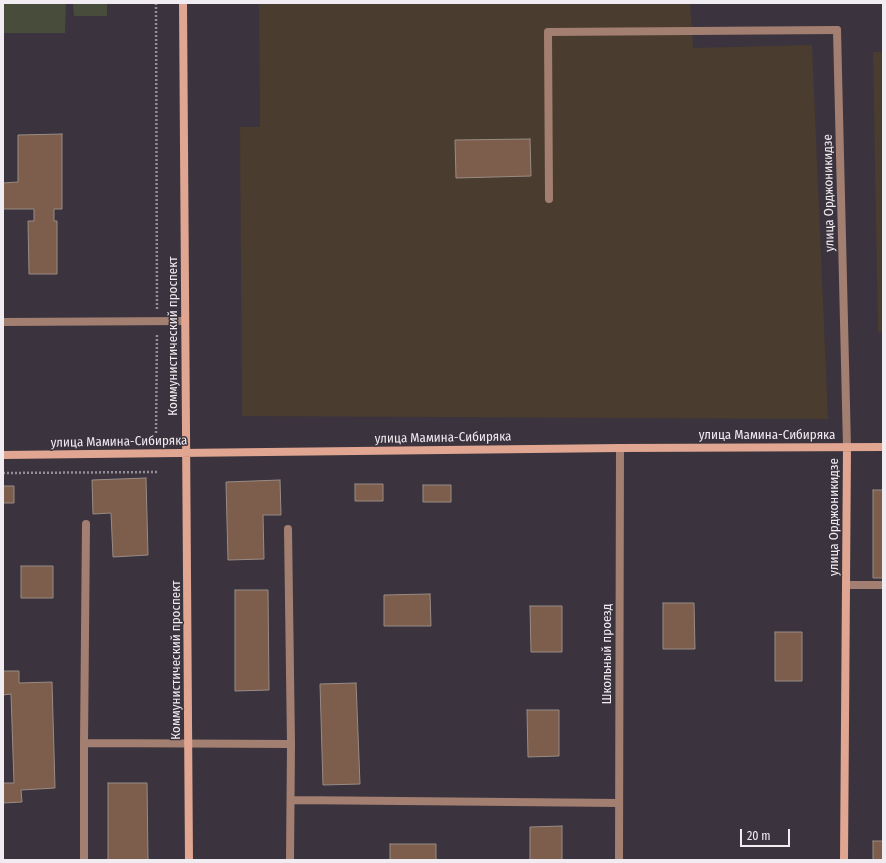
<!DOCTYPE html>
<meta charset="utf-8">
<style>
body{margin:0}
#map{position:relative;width:886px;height:863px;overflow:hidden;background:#3b343e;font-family:"Fira Sans Condensed",sans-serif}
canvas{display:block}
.frame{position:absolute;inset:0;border:4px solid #f1ecf2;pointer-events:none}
.scale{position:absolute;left:740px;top:829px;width:50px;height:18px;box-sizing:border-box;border:2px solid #f1ecf2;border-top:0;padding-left:5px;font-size:12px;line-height:14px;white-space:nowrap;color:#f1ecf2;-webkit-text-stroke:3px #3b343e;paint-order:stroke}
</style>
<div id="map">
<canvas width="886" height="863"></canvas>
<div class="frame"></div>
<div class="scale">20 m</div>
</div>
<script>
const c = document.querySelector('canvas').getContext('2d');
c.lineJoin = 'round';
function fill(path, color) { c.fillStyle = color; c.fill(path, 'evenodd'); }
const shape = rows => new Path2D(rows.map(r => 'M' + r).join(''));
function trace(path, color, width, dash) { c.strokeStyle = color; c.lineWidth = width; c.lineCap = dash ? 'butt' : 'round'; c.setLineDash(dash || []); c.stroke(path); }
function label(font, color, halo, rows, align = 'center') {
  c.font = font + ' "Fira Sans Condensed",sans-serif'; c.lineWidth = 3; c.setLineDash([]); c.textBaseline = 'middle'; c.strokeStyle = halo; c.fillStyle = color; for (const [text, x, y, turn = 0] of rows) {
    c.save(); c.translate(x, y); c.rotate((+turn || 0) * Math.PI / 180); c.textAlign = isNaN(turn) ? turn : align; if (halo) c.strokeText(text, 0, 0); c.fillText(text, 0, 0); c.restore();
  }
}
const industrial = shape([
 [259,3,690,3,693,48,812,45,828,419,242,416,240,127,260,127],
 [873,52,883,52,883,332,878,332]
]);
const green = shape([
 [3,3,66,3,65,33,3,33],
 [73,3,107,3,107,16,74,16]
]);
const building = shape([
 [62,134,62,209,54,209,54,221,57,221,57,274,29,274,28,221,34,221,34,209,3,209,3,183,18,182,18,135,62,134],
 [530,139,531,176,456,178,455,140,530,139],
 [146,478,148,555,113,557,111,513,93,514,92,480,146,478],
 [280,480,281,515,263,515,264,559,228,560,226,482,280,480],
 [355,484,383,484,383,501,355,501,355,484],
 [423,485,451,485,451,502,423,502,423,485],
 [3,486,14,486,14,503,3,503,3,486],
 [873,490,883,490,883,578,873,578,873,490],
 [21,566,53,566,53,598,21,598,21,566],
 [235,590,268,590,269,690,235,691,235,590],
 [430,594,431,626,384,626,384,595,430,594],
 [663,603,694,603,695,649,663,649,663,603],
 [530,606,562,606,562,652,531,652,530,606],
 [775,632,802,632,802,681,775,681,775,632],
 [3,671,19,671,19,683,52,682,55,788,21,790,22,802,3,803,3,783,14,783,11,694,3,695,3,671],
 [356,683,360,784,323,785,320,684,356,683],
 [527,710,559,710,559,756,528,757,527,710],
 [108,783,147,783,148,860,108,860,108,783],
 [562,826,562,860,530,860,530,827,562,826],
 [873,841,883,841,883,860,873,860,873,841],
 [390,844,436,844,436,860,390,860,390,844]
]);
const path = shape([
 [156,3,157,310],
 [156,433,157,333],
 [3,473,159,472]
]);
const lane = shape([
 [549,199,548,32,837,30],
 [3,322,185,321],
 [846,585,883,585],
 [84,743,86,524],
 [291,800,619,803],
 [84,860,84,743,291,744,288,529],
 [290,860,291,744]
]);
const street = shape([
 [837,30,847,447],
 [619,860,620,448]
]);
const secondary = shape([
 [183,3,189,860],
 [3,455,620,448,883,447],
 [844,860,847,447]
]);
const streetNames = [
 ["улица Орджоникидзе",829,193,-91],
 ["Коммунистический проспект",173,336,-90],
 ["улица Мамина-Сибиряка",767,435],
 ["улица Мамина-Сибиряка",443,438,-1],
 ["улица Мамина-Сибиряка",119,442,-1],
 ["улица Орджоникидзе",834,517,-90],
 ["Школьный проезд",607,654,-90],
 ["Коммунистический проспект",176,660,-90]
];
fill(industrial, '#4a3c2e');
fill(green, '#474d3a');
fill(building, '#7d5d4c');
trace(building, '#998c85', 1);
trace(path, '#948e96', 2.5, [2, 2]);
trace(lane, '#a37f71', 8);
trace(street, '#a37f71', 8);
trace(secondary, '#e0a691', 8);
label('13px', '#f1ecf2', '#3b343e', streetNames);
</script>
